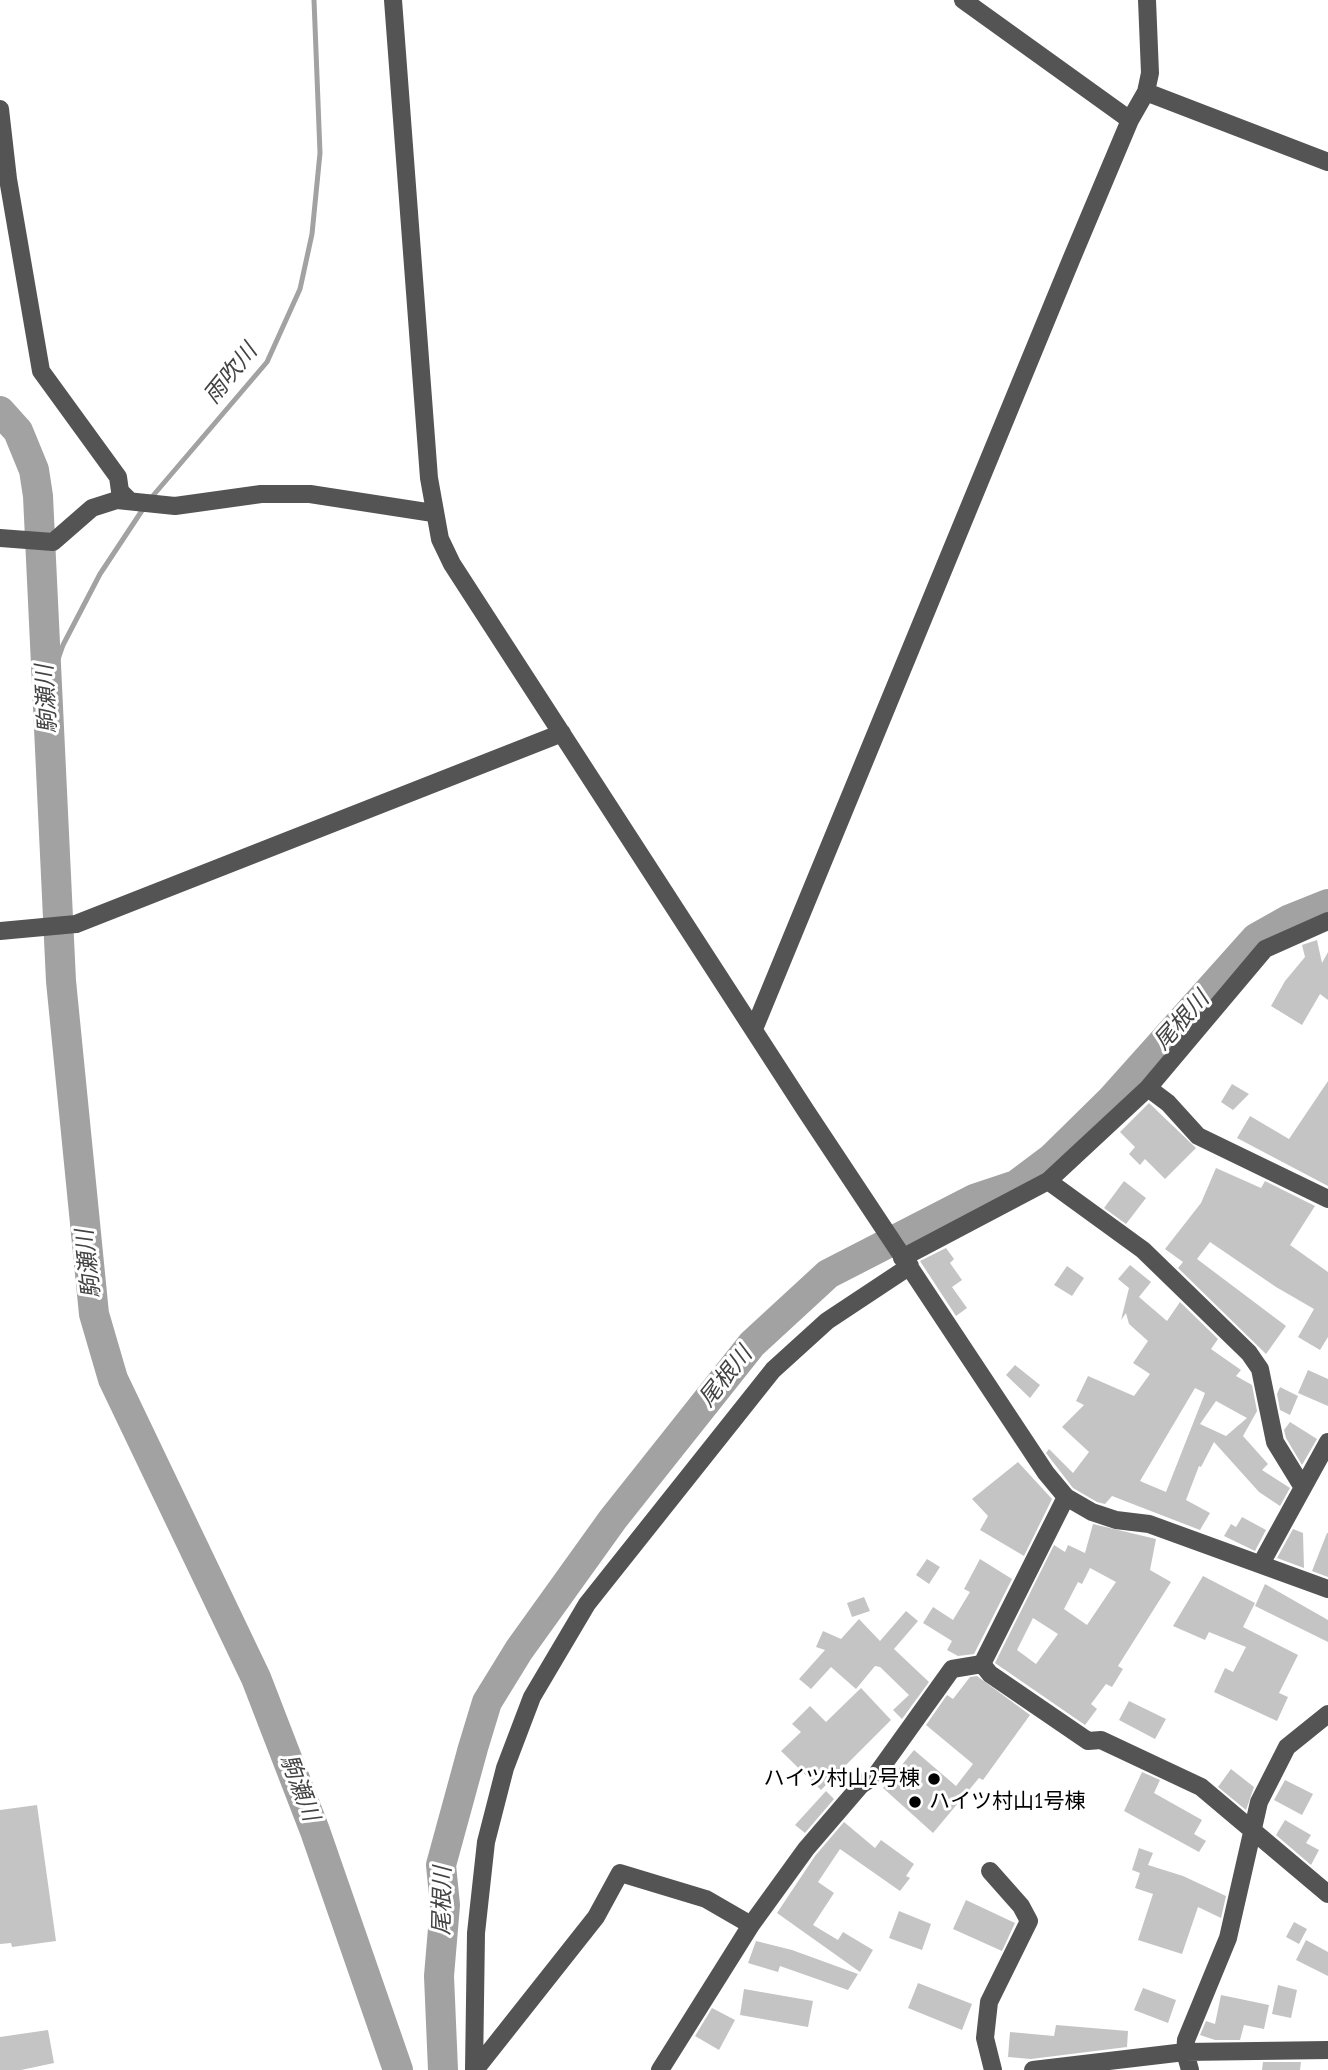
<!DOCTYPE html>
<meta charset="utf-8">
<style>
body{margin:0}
canvas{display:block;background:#fff}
</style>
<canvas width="1328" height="2070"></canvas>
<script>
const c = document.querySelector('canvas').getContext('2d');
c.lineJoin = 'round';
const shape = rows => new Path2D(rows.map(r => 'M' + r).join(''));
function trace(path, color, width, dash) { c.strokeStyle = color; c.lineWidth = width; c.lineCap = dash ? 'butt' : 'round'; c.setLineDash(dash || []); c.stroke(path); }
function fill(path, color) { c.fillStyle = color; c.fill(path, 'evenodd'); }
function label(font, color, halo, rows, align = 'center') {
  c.font = font + ' "PT Sans Narrow","Noto Sans JP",sans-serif'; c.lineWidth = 6; c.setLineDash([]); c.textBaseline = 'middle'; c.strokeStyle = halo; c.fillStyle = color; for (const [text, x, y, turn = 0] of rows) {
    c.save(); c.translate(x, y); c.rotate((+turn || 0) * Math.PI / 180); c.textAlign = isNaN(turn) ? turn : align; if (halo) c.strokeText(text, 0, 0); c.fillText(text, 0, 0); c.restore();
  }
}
const stream = shape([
 [151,498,267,362,300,289,312,234,320,153,314,0],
 [49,685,63,645,100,574,145,506]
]);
const river = shape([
 [0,411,18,431,34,470,38,496,61,981,94,1314,113,1379,256,1678,315,1831,398,2070],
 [443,2070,439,1976,445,1905,441,1865,473,1748,487,1702,519,1650,613,1519,752,1344,828,1274,974,1199,1016,1185,1052,1158,1111,1100,1256,938,1288,920,1328,904]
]);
const building = shape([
 [1317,940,1322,963,1328,952,1328,1000,1320,994,1302,1025,1271,1006,1285,981,1305,957,1302,945],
 [1328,1081,1328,1186,1237,1138,1250,1116,1289,1139],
 [1232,1084,1249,1094,1233,1110,1221,1102],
 [1149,1103,1196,1148,1165,1179,1145,1159,1140,1165,1129,1154,1135,1147,1120,1132],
 [1216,1168,1261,1188,1265,1181,1315,1206,1290,1245,1328,1272,1328,1337,1320,1350,1298,1337,1314,1309,1276,1287,1210,1242,1197,1259,1286,1326,1266,1354,1178,1268,1183,1262,1165,1249,1201,1203],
 [1124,1181,1146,1198,1126,1224,1104,1208],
 [946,1248,954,1259,950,1263,962,1280,952,1287,967,1308,956,1316,920,1261],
 [1130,1265,1151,1282,1139,1297,1167,1321,1180,1302,1218,1339,1211,1349,1241,1370,1236,1376,1252,1385,1257,1411,1243,1436,1268,1464,1262,1470,1290,1488,1280,1506,1259,1492,1214,1442,1201,1467,1199,1466,1186,1500,1210,1513,1200,1530,1112,1496,1105,1504,1097,1502,1073,1488,1046,1453,1049,1449,1073,1473,1089,1452,1062,1427,1084,1405,1076,1401,1088,1376,1134,1396,1150,1374,1133,1363,1148,1341,1129,1324,1126,1313,1121,1320,1129,1288,1118,1279],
 [1195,1388,1205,1393,1166,1492,1140,1481],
 [1216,1401,1247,1418,1226,1436,1200,1424],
 [1067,1266,1084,1278,1072,1296,1054,1285],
 [1015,1365,1040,1385,1030,1398,1006,1375],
 [1308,1370,1328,1379,1328,1406,1298,1393],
 [1280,1387,1298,1396,1290,1415,1280,1410,1277,1394],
 [1290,1422,1317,1439,1302,1465,1286,1438,1284,1430],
 [1018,1462,1052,1499,1024,1556,980,1530,988,1516,972,1499],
 [1242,1517,1266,1530,1255,1551,1224,1536,1231,1524,1236,1527],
 [1093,1524,1156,1539,1150,1570,1171,1582,1118,1666,1123,1669,1112,1687,1106,1684,1091,1704,1097,1709,1085,1725,995,1663,1054,1545,1065,1552,1068,1545,1085,1553],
 [1090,1568,1116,1582,1087,1625,1064,1609,1078,1582,1082,1584],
 [1033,1618,1058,1634,1036,1664,1017,1650],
 [1293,1529,1303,1533,1304,1568,1277,1558],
 [1327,1533,1328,1533,1328,1577,1312,1571],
 [927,1559,940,1567,929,1584,916,1575],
 [980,1559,1012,1579,974,1654,958,1656,947,1650,952,1641,923,1623,933,1607,953,1620,970,1592,964,1589],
 [1203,1576,1255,1603,1243,1627,1298,1655,1279,1693,1288,1697,1277,1721,1214,1692,1225,1668,1233,1672,1246,1647,1209,1632,1205,1640,1173,1626],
 [1265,1584,1328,1620,1328,1642,1255,1606],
 [864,1597,870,1611,852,1617,847,1603],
 [906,1611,918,1621,894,1649,929,1682,902,1719,893,1710,909,1695,880,1667,875,1666,856,1689,831,1667,811,1689,799,1679,825,1650,816,1647,823,1631,841,1639,859,1619,880,1641],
 [977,1676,1030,1715,983,1780,979,1778,933,1833,883,1788,914,1750,956,1786,973,1764,926,1725,947,1695,953,1699,970,1677],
 [861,1688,891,1720,821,1790,781,1751,801,1732,792,1724,810,1706,826,1722],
 [1129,1701,1166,1719,1155,1739,1119,1720],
 [1231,1769,1254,1787,1246,1810,1218,1787],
 [1142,1772,1160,1780,1154,1793,1202,1820,1194,1834,1206,1841,1199,1852,1124,1811],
 [1285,1780,1313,1794,1302,1815,1274,1800],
 [826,1791,834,1799,805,1833,795,1825],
 [37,1805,56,1941,12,1947,11,1943,0,1944,0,1810],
 [1285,1820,1311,1835,1306,1843,1319,1850,1311,1865,1276,1835],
 [844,1822,875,1848,881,1840,914,1864,906,1876,910,1878,900,1891,840,1849,818,1882,834,1893,813,1925,838,1940,843,1932,873,1950,860,1972,777,1913,815,1856],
 [1139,1848,1153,1853,1148,1865,1183,1876,1226,1896,1221,1918,1198,1907,1182,1954,1138,1940,1153,1894,1135,1888,1140,1873,1132,1870],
 [966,1900,1015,1923,1002,1951,953,1929],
 [899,1911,931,1924,922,1950,889,1938],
 [1294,1922,1307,1929,1299,1944,1286,1937],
 [1306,1940,1328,1952,1328,1976,1296,1960],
 [756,1941,792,1950,858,1974,848,1990,780,1966,778,1972,748,1963],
 [918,1983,972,2004,962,2030,908,2008],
 [1278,1985,1297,1990,1291,2018,1272,2014],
 [1143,1988,1176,2000,1168,2023,1134,2010],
 [744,1989,813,2001,808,2027,740,2015],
 [1221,1995,1269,2005,1264,2029,1244,2025,1240,2040,1215,2040,1200,2035,1206,2021,1215,2024],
 [712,2008,735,2020,719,2050,695,2036],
 [1056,2025,1128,2031,1127,2047,1031,2059,1008,2057,1010,2032,1054,2036],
 [48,2030,54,2063,21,2070,0,2070,0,2037],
 [1263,2062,1301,2062,1300,2070,1262,2070]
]);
const minor = shape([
 [393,0,429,478,440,539,452,564,806,1111,1046,1473,1066,1497,1092,1512,1116,1520,1149,1524,1328,1589],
 [963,0,1130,120],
 [1146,92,1328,162],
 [0,109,8,179,41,371,118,477,120,491,130,501],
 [0,538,53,542,92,508,117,500,175,506,261,494,310,494,433,513],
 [0,931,76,924,562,733],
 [754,1029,1071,260,1130,120,1146,92,1150,73,1147,0],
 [1148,1088,1168,1103,1198,1136,1328,1199],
 [1048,1181,1143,1250,1249,1353,1260,1369,1275,1442,1302,1486],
 [902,1258,1048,1181,1148,1088,1265,949,1328,921],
 [1262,1562,1328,1442],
 [982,1664,990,1674,1088,1741,1101,1740,1201,1787,1328,1894],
 [982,1664,1066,1497],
 [990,1871,1021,1906,1029,1921,989,2002,985,2038,993,2070],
 [474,2070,476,1933,486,1842,505,1768,532,1697,587,1604,773,1370,827,1321,910,1266],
 [475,2070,596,1917,620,1873,706,1899,751,1925],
 [660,2070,751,1925,806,1849,861,1785,876,1775,952,1669,982,1664],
 [1033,2070,1185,2052,1328,2050],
 [1190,2070,1185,2052,1186,2040,1228,1938,1259,1802,1287,1747,1328,1714]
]);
const markers = [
 [934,1779,7,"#000"],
 [915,1802,7,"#000"]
];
const poiNames = [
 ["ハイツ村山2号棟",920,1779],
 ["ハイツ村山1号棟",929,1802,"left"]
];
const waterNames = [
 ["雨吹川",231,374,-51],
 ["駒瀬川",47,699,-93],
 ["尾根川",1182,1021,-48],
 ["駒瀬川",89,1264,-96],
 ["尾根川",726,1377,-51],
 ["駒瀬川",299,1788,69],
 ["尾根川",443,1901,-89]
];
trace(stream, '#a2a2a2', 5);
trace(river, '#a2a2a2', 30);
fill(building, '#c4c4c4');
trace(minor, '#545454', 18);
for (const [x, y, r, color] of markers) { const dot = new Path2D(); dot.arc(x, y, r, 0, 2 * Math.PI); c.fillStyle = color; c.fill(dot); trace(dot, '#fff', 2.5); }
label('21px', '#000', '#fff', poiNames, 'right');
label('italic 23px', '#434343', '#fff', waterNames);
</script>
